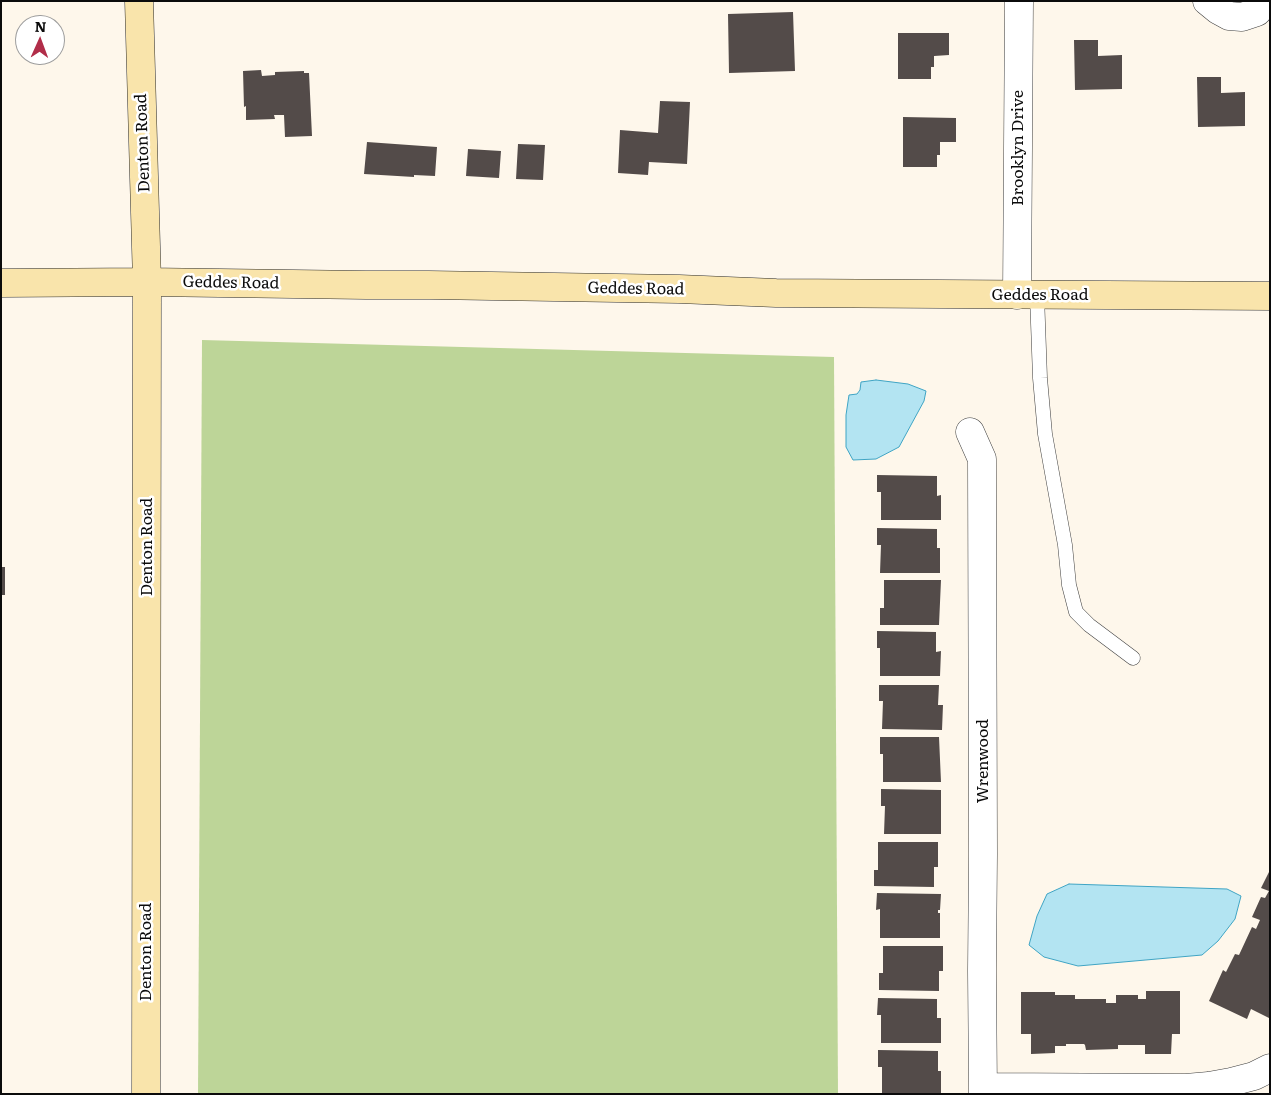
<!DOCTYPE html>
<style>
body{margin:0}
#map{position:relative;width:1271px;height:1095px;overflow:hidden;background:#fef7eb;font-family:Literata,serif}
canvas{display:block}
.frame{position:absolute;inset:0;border:2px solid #0b0b0b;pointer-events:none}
.north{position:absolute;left:15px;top:15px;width:50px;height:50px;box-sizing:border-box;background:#fff;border:1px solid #9d9d9d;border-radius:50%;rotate:2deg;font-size:14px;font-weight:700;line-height:20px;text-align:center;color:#0b0b0b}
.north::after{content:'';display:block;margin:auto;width:18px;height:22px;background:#b12d49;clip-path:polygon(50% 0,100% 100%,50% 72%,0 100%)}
</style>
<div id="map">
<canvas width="1271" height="1095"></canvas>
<div class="frame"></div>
<div class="north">N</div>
</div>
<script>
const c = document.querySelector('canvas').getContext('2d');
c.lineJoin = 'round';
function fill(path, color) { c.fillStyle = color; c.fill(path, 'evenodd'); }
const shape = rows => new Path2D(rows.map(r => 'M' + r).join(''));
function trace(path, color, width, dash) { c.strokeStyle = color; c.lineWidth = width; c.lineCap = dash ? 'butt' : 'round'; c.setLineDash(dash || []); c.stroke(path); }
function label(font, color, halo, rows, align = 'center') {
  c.font = font + ' Literata,serif'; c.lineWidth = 5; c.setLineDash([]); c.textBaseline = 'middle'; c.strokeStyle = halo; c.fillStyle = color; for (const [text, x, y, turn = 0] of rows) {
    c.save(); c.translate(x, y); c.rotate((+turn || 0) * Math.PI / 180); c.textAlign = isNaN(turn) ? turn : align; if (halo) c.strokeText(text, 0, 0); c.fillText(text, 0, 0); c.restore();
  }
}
const forest = shape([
 [202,340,834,357,838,1094,198,1094]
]);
const water = shape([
 [876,380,908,384,926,391,924,401,899,447,876,459,853,460,846,447,846,415,849,395,857,394,860,390,861,382,876,380],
 [1069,884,1227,889,1241,896,1235,919,1218,941,1202,955,1078,966,1044,957,1029,945,1037,916,1047,894,1069,884]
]);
const building = shape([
 [793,12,795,71,729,73,728,14],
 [898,33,949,33,949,55,934,56,934,67,931,67,931,79,898,79],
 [1074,40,1098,40,1098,56,1122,55,1122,89,1075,90],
 [261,70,262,76,275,75,275,72,304,71,304,73,309,73,312,136,285,137,284,115,274,115,275,119,246,120,246,106,244,107,243,71],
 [1197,77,1221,77,1221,93,1245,92,1245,126,1198,127],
 [660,101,690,102,687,164,649,162,648,175,618,173,620,130,658,133],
 [903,117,956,118,956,142,940,142,940,155,937,155,937,167,903,167],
 [367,142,437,147,435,176,414,175,414,177,364,174],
 [518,144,545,145,543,180,516,179],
 [468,149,501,151,499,178,466,176],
 [877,475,937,476,937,496,941,495,941,520,881,520,881,492,877,492],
 [877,528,937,529,937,548,940,548,940,573,880,573,881,545,877,545],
 [1,567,5,567,5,595,1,595],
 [884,580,941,580,939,625,880,625,880,608,884,608],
 [877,631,936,632,936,652,941,651,940,676,880,676,880,648,877,648],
 [879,685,939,685,938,705,943,705,942,730,882,729,883,701,879,701],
 [880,737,939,737,941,782,883,782,883,754,880,754],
 [881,789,941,790,941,834,884,834,885,806,881,806],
 [878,842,938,842,938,867,934,867,934,887,874,886,874,870,878,870],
 [1270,870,1270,1016,1269,1018,1251,1009,1247,1019,1209,1001,1223,970,1226,972,1235,954,1239,955,1252,927,1256,929,1260,920,1252,917,1261,897,1265,898,1269,891,1261,888],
 [877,893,941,894,940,910,938,910,938,913,940,913,940,938,880,938,880,909,876,910],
 [883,946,943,946,943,971,939,971,939,991,879,990,879,973,883,973],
 [1146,991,1180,991,1180,1034,1172,1034,1171,1054,1145,1054,1145,1045,1118,1045,1118,1049,1086,1050,1085,1045,1084,1044,1066,1044,1066,1046,1055,1046,1055,1053,1031,1054,1031,1034,1021,1034,1021,992,1055,992,1055,995,1075,995,1075,999,1106,999,1106,1003,1116,1003,1116,995,1138,995,1138,999,1146,999],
 [878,998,937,999,937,1018,941,1018,941,1043,881,1043,881,1015,877,1015],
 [878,1050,938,1051,938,1071,941,1071,941,1094,882,1094,882,1067,878,1067]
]);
const lane = shape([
 [1037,295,1040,378,1045,434,1065,545,1069,585,1076,612,1089,625,1133,658]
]);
const street = shape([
 [1207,1,1218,10,1229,16,1242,17,1257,12,1266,1],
 [1017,295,1019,1],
 [970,432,982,459,983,854,982,971,983,1094],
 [983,1087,1186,1088,1209,1086,1231,1082,1254,1076,1270,1068]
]);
const secondary = shape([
 [139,1,147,282,146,1094],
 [1,283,147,282,366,285,429,285,679,289,776,293,1270,296]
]);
const streetNames = [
 ["Denton Road",143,143,-92],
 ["Brooklyn Drive",1018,148,-90],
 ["Geddes Road",231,283,1],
 ["Geddes Road",636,289,1],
 ["Geddes Road",1040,295],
 ["Denton Road",147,547,-90],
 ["Wrenwood",983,761,-90],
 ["Denton Road",146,952,-90]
];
fill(forest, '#bdd598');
fill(water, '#b3e4f2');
trace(water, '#3fa4c4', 1);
fill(building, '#534b49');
trace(lane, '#3e3e3e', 15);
trace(street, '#3e3e3e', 29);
trace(secondary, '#2d2d2d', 29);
trace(lane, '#fff', 14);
trace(street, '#fff', 28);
trace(secondary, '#f9e4ab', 28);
label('16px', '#0b0b0b', '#fff', streetNames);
</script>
